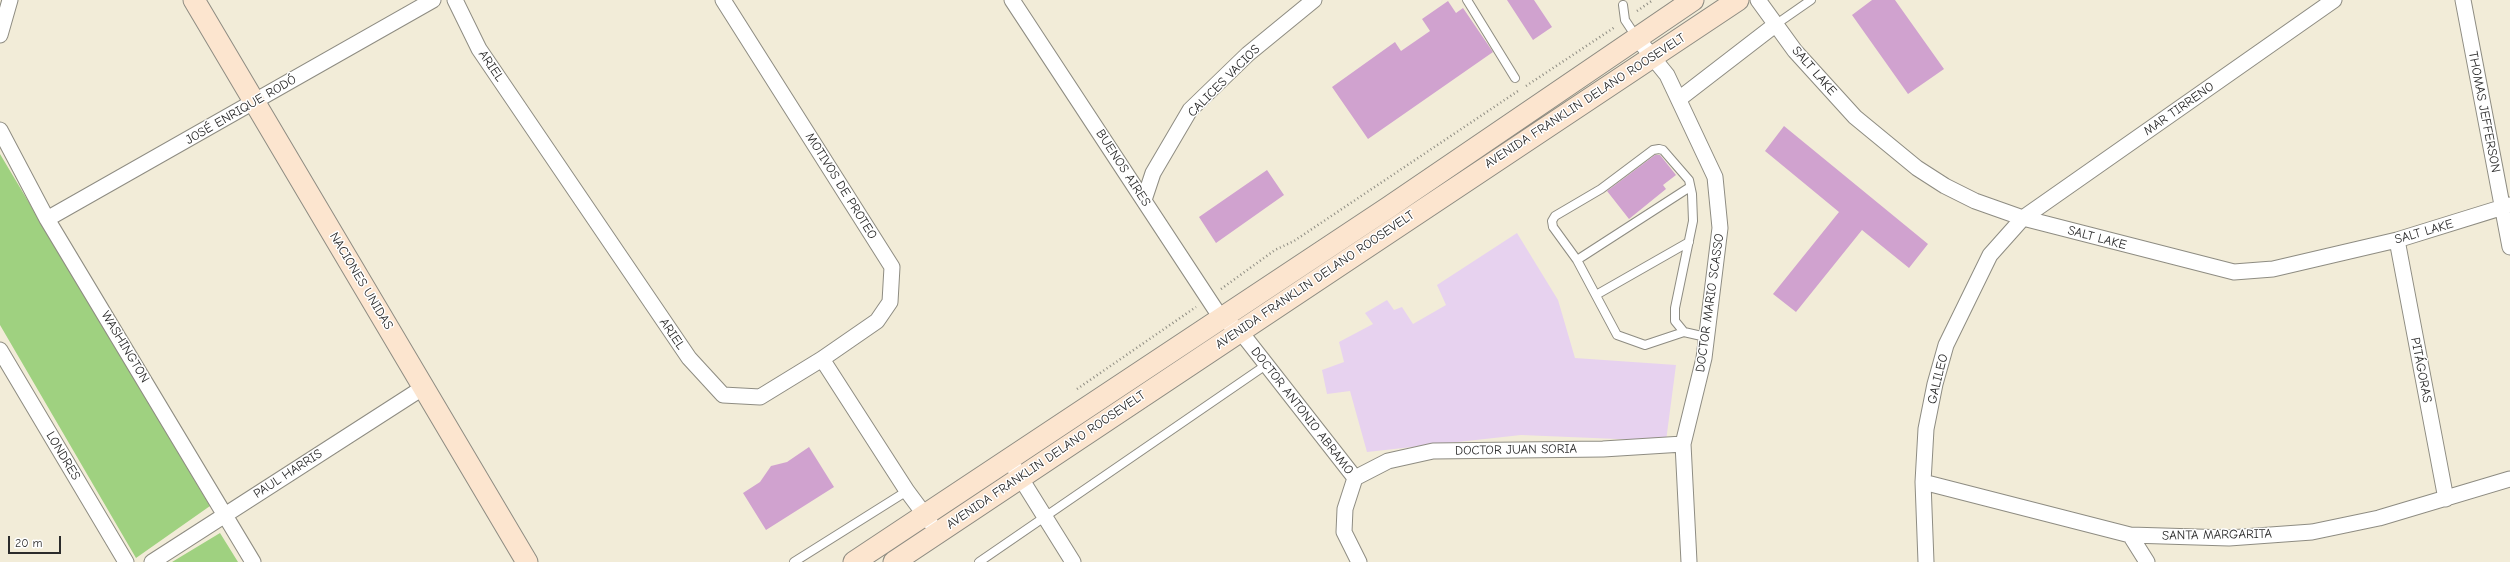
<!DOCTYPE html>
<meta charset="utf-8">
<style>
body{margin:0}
#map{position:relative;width:2510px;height:562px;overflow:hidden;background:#f2ecd8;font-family:"Comic Neue",sans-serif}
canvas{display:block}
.scale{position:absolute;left:8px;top:536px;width:53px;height:18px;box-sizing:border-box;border:2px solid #2b2b2b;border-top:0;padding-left:5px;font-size:12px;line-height:14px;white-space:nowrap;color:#2b2b2b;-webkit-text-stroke:3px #fff;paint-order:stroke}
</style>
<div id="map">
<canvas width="2510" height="562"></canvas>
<div class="scale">20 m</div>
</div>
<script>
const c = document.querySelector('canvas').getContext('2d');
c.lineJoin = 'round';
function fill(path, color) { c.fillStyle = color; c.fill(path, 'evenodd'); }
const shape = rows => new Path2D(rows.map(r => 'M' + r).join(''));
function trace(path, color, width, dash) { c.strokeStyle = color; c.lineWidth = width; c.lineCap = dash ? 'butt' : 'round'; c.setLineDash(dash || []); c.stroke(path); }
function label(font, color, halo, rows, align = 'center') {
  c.font = font + ' "Comic Neue",sans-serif'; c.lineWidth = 3; c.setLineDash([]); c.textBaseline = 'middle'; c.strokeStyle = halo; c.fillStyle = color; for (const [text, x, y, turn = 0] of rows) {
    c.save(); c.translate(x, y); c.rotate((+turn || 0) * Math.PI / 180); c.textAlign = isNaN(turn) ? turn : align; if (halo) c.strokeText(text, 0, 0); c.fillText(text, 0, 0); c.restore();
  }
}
const built = shape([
 [1517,233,1558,300,1575,358,1676,365,1666,441,1521,435,1367,452,1350,391,1327,394,1322,370,1344,362,1339,342,1373,324,1365,313,1387,300,1394,310,1402,307,1413,324,1446,305,1437,285]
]);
const green = shape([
 [0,154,210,506,136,558,0,325],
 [220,533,238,562,172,562]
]);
const building = shape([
 [1507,0,1534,0,1552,27,1533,40],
 [1872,0,1895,0,1944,69,1908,94,1852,15],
 [1448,1,1456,13,1463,8,1493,52,1368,139,1332,87,1395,42,1401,51,1430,31,1422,19],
 [1784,126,1928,244,1909,268,1862,230,1796,312,1773,294,1839,212,1765,151],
 [1655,155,1660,155,1676,175,1663,185,1666,189,1629,219,1607,191],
 [1267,170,1284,195,1216,243,1199,217],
 [809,447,834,487,766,530,743,493,760,482,771,466,787,462]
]);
const path = shape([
 [1637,11,1653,0],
 [1526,86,1615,27],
 [1221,289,1275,250,1294,241,1518,91],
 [1077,389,1196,307]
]);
const lane = shape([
 [1467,0,1515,78],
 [1623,5,1625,20,1637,38],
 [1775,25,1811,0],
 [1577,260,1690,187],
 [1596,295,1689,242],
 [1684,332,1675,321,1675,308,1693,221,1692,194,1689,180,1663,150,1659,149,1653,150,1601,189,1555,216,1552,221,1553,227,1577,260,1617,335,1645,345,1684,332,1706,337],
 [794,562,907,491],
 [979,562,1266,365]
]);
const street = shape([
 [455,0,479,49,689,358,723,395,760,397,822,359,877,321,890,302,892,267,723,0],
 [1012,0,1221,318,1240,331,1355,478],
 [1758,0,1795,51,1855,117,1917,168,1945,186,1975,201,2023,218,2234,272,2273,269,2397,240,2510,205],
 [2463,0,2510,247],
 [0,35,10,0],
 [1637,38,1667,75,1715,177,1720,228,1704,358,1683,444,1689,562],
 [1679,99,1775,25],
 [0,130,47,219,253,562],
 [1144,200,1153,173,1190,110,1248,54,1314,0],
 [47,219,433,0],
 [2397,240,2446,499],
 [0,350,126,562],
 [822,359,907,491,930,522],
 [1010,461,1073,562],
 [1355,478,1388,461,1433,451,1603,449,1683,444],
 [1355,478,1345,509,1344,532,1359,562],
 [1923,482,2130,535,2229,538,2312,532,2379,518,2510,479],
 [2130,535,2147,562],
 [152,562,424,387],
 [1926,562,1923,482,1926,429,1935,384,1946,345,1990,255,2023,218,2334,0]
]);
const secondary = shape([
 [194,0,527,562],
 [854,562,1389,207,1693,0],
 [894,562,1738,0]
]);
const streetNames = [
 ["ARIEL",491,66,56],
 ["SALT LAKE",1814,71,49],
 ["CALICES VACIOS",1224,81,-45],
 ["AVENIDA FRANKLIN DELANO ROOSEVELT",1585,101,-33],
 ["MAR TIRRENO",2179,109,-35],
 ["JOSÉ ENRIQUE RODÓ",241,110,-30],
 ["THOMAS JEFFERSON",2484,112,79],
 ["BUENOS AIRES",1123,168,57],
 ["MOTIVOS DE PROTEO",841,186,58],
 ["SALT LAKE",2424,232,-16],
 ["SALT LAKE",2097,238,15],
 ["AVENIDA FRANKLIN DELANO ROOSEVELT",1315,280,-34],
 ["NACIONES UNIDAS",361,281,59],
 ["DOCTOR MARIO SCASSO",1710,303,-82],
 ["ARIEL",672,334,56],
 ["WASHINGTON",125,347,59],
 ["PITÁGORAS",2421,370,79],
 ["GALILEO",1938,379,-76],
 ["DOCTOR ANTONIO ABRAMO",1302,411,52],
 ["DOCTOR JUAN SORIA",1516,450,-1],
 ["LONDRES",63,456,59],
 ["AVENIDA FRANKLIN DELANO ROOSEVELT",1046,460,-34],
 ["PAUL HARRIS",288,474,-33],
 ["SANTA MARGARITA",2217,535,-1]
];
fill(built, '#e7d2ef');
fill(green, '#9fd180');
fill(building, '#d0a2cf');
trace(lane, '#8e8c82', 10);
trace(street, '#8e8c82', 17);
trace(secondary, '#8e8c82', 23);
trace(path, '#8e8c82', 2.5, [1, 3]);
trace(lane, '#fff', 8);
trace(street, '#fff', 15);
trace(secondary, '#fce5cf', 21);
label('13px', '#2b2b2b', '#fff', streetNames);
</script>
